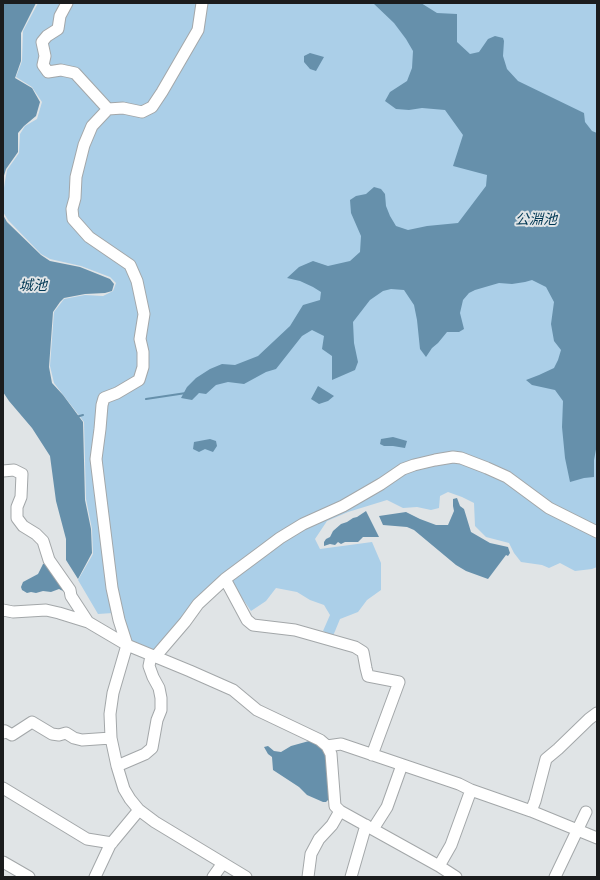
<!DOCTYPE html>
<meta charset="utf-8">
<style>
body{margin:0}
#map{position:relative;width:600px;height:880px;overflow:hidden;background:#e0e4e6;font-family:"DM Sans",sans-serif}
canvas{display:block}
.frame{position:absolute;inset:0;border:4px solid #1b1c1d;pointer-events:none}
</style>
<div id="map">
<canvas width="600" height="880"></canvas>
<div class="frame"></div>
</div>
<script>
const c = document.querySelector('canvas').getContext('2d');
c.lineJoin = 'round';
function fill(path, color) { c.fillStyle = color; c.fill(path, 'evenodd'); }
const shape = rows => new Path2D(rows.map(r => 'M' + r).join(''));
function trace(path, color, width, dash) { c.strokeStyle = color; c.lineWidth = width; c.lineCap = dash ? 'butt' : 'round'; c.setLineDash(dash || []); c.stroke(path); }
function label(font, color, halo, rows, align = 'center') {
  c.font = font + ' "DM Sans","Noto Sans JP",sans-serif'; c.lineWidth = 4; c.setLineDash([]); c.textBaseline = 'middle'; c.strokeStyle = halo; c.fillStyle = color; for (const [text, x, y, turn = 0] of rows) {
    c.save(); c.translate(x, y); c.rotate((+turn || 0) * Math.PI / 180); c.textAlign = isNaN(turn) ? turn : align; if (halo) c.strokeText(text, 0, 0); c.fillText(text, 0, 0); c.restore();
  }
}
const green = shape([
 [38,3,597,3,597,567,592,569,575,571,560,563,549,568,542,565,521,562,514,553,509,543,486,537,475,526,474,503,462,497,448,492,440,496,439,508,431,510,417,507,403,508,387,500,348,512,327,521,315,539,320,549,372,542,381,563,381,590,367,600,358,612,340,619,333,636,323,631,330,615,324,605,310,600,297,592,276,588,266,601,251,611,231,582,224,577,153,653,119,635,113,613,98,614,78,580,93,554,92,529,86,499,84,422,54,383,50,366,54,312,64,299,85,295,103,296,113,291,116,283,110,277,81,266,50,259,41,254,8,220,3,212,3,195,5,181,7,170,19,153,20,134,25,126,37,119,42,102,32,87,16,77,22,61,23,31]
]);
const water = shape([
 [3,3,36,3,21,33,21,61,15,78,32,88,40,102,36,116,24,126,18,133,18,152,6,169,3,179],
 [373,3,421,3,437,13,457,14,457,42,470,54,479,52,488,39,495,36,503,38,504,41,503,56,507,69,518,81,584,113,585,122,592,131,597,133,597,444,594,460,594,477,584,478,570,482,565,458,562,427,563,401,555,390,532,385,526,380,539,375,554,368,558,360,561,350,554,341,551,324,554,302,546,287,532,280,525,282,512,284,499,283,475,290,469,293,463,300,460,313,464,329,459,332,447,332,438,343,432,348,426,357,420,349,417,320,414,305,404,290,391,289,383,291,370,300,353,322,354,343,358,362,355,370,332,380,332,356,322,349,324,336,312,330,302,336,276,369,266,372,244,384,228,382,216,385,206,394,199,393,192,400,181,398,187,387,196,378,210,369,222,364,235,365,258,356,290,326,303,305,320,300,321,292,313,287,300,281,287,278,299,267,313,261,328,266,350,261,360,252,361,236,351,213,350,200,356,196,366,194,374,187,381,189,385,194,386,206,390,216,396,226,408,230,427,226,458,223,486,186,487,175,453,166,463,135,445,110,422,108,409,110,396,109,385,101,390,92,407,81,412,68,413,51,406,39,394,23],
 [310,53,324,57,316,71,310,69,304,62,304,56],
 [3,215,7,222,41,255,50,261,80,267,110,279,114,284,112,291,105,293,85,294,64,298,60,302,53,312,49,367,52,383,63,395,83,422,85,500,91,529,92,553,78,579,66,560,66,539,56,501,50,456,32,428,9,401,3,392],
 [318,386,334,396,328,401,319,404,311,399],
 [393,437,407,441,405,448,393,446,384,446,380,444,381,439],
 [210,439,216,441,217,446,213,452,205,449,199,452,193,449,194,442],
 [457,498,460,506,464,509,471,532,490,543,508,547,510,553,508,556,506,555,488,579,466,571,456,565,414,530,407,527,383,525,379,516,406,512,420,519,436,525,448,525,454,511,453,506,453,499],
 [366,511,379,537,363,537,358,542,345,542,341,544,338,542,335,545,330,544,324,546,324,542,326,539,330,537,333,531,341,524,347,522,353,518,357,517],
 [48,562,65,592,59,589,51,592,43,591,36,593,31,592,27,593,22,590,21,587,23,582,38,574,43,564],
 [309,741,326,749,329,787,328,800,326,802,323,802,307,795,299,787,273,770,272,757,268,754,264,747,268,746,274,751,281,752,291,746]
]);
const stream = shape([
 [146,399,186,393],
 [76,417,83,415]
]);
const minor = shape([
 [67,3,60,16,58,29,47,36,42,42,45,56,43,65,48,72,61,70,75,73,108,109],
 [202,3,198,30,162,92,152,107,142,112,123,108,108,109,92,126,84,145,76,177,75,198,72,209,73,219,89,237,130,265,137,281,144,314,140,339,143,352,143,367,139,380,117,393,104,398,102,405,100,429,96,459,112,588,119,620,127,645,190,671,233,690,257,710,320,740,327,746,331,754,335,806,340,811,439,866,456,877],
 [3,471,14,470,22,474,21,497,17,507,17,518,23,526,36,534,43,541,49,560,70,590,71,596,88,622],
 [225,579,247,620,253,625,295,630,355,647,363,652,366,668,368,676,399,682,372,755],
 [3,610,13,612,46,610,59,613,88,622,127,645,113,693,110,714,111,738,117,766,124,789,130,799,139,810,155,822,246,877],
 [155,657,185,622,198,604,225,579,264,550,280,538,303,524,343,506,381,484,403,469,414,465,435,460,453,457,461,458,487,468,507,477,549,508,597,532],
 [3,733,5,731,12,735,32,722,52,734,59,735,66,733,74,738,82,740,111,738],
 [327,746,341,744,459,784,471,790,531,811,597,838],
 [117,766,145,754,152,748,157,720,161,710,161,698,159,688,153,677,149,666,151,656],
 [3,788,87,839,112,843],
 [531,811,535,801,546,759,558,749,589,719,597,713],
 [373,829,387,807,402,765],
 [3,862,29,877],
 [439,866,451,845,471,790],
 [95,877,110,845,139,810],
 [213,877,223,863],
 [308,877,311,854,319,839,332,825,340,811],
 [351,877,366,825],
 [555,877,586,812]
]);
const waterNames = [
 ["公淵池",536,220],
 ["城池",33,286]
];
fill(green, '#abcfe8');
fill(water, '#6690ab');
trace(stream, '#6690ab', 2);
trace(minor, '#a3a7a9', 13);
trace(minor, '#fff', 11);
label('italic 14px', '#003753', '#e0e4e6', waterNames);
</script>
